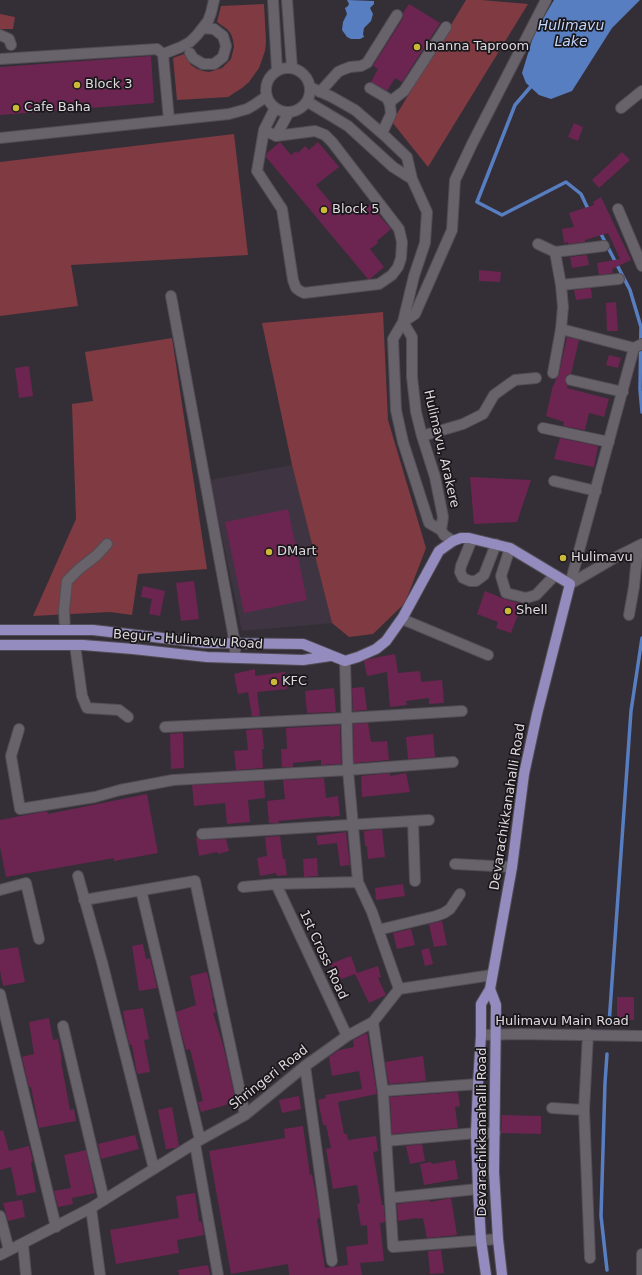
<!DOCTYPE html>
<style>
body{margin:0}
canvas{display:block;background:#342e36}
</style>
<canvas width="642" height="1275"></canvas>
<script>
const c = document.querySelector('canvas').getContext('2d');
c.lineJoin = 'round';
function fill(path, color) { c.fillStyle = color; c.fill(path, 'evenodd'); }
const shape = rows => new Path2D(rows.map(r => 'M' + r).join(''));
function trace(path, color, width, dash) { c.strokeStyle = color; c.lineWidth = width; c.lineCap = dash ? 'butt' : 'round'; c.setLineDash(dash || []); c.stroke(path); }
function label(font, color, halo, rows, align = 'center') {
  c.font = font + ' "DejaVu Sans",sans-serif'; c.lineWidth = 3.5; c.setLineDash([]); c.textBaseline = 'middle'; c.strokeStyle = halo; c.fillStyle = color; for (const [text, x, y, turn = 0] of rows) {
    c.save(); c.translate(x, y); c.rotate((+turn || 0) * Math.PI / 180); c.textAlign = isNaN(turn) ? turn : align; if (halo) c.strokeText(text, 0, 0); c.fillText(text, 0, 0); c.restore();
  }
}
const built = shape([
 [292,465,332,623,242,631,210,480]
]);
const green = shape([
 [466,0,481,0,528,4,428,167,392,122],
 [264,4,266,42,265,51,259,68,249,82,242,88,228,97,177,100,173,58,184,54,191,65,197,69,203,71,209,72,222,68,231,59,234,47,233,40,231,34,227,29,217,22,221,6],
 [0,14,15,17,13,29,0,29],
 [234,134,248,255,71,265,78,306,0,316,0,162],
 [383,312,388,420,426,548,405,603,373,634,349,637,332,623,292,465,262,323],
 [172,338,207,569,138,574,132,615,110,612,33,616,76,519,72,404,93,401,85,352]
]);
const water = shape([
 [347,0,374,1,374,4,370,8,373,14,371,21,364,28,363,34,364,37,360,39,351,39,347,37,342,30,343,22,347,14,345,8,348,6,349,4],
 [554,0,640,0,612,28,572,91,551,99,539,95,526,83,522,73,534,34]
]);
const stream = shape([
 [533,84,515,105,477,202,502,215,566,182,581,194,589,211],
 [600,232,630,290,641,327,640,389,642,412],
 [609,1024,631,711,642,638],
 [607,1270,601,1216,605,1083,607,1054]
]);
const building = shape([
 [409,4,440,23,402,82,395,78,387,91,371,82,378,69,373,66,403,18,403,13],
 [151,56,154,103,0,115,0,67],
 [574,123,583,127,578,141,568,137],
 [280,142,291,155,296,151,298,153,305,146,309,150,318,142,339,167,316,185,342,216,347,212,349,214,356,208,360,212,369,204,391,229,377,241,378,243,370,249,384,267,370,279,368,279,266,157,267,153],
 [622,152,630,160,599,188,592,180],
 [601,197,631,260,612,269,613,273,599,275,597,263,620,259,608,233,585,240,585,242,568,244,568,242,564,243,562,229,574,227,569,213,594,205,593,202],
 [587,255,589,265,572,268,570,257],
 [479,270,501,272,500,282,479,281],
 [591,288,592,298,576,300,574,290],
 [616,302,618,331,607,331,606,303],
 [567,337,579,340,571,374,567,375,565,378,565,382,568,385,567,388,609,399,604,417,589,413,585,430,563,426,564,422,546,416,553,385,554,385,556,379,559,374],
 [609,355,621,358,618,368,606,365],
 [29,366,33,396,19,398,15,368],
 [560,438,598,446,594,467,554,459],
 [470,477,531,480,517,522,474,524],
 [288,509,307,600,244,613,225,522],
 [194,581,199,619,181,621,176,583],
 [143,586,165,591,160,616,149,614,152,599,141,597],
 [485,591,504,599,522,604,511,633,496,628,498,622,477,614],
 [395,654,398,673,420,671,421,682,442,680,444,703,429,704,429,698,406,701,407,705,390,707,387,672,367,676,364,661,369,659],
 [255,669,255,676,285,672,287,689,257,692,260,716,252,716,248,692,238,694,234,674],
 [364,687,367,710,353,711,352,688],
 [334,688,336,712,307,713,305,691],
 [368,723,371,742,387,741,389,760,354,763,353,724],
 [340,725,341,764,321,765,321,760,293,763,293,767,282,767,281,749,287,749,286,728],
 [262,729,264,749,262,749,263,768,236,770,234,751,248,750,246,730],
 [183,733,184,768,171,769,170,734],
 [433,734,435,757,408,759,406,737],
 [390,773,390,776,406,773,410,792,362,797,361,776],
 [324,778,326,798,338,796,340,816,330,817,329,816,278,821,279,823,269,823,267,801,285,799,283,780],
 [264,781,265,798,248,800,250,822,227,824,225,803,194,806,192,785],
 [147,794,158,853,114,861,114,858,6,877,0,847,0,820,47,811,48,814],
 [382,829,385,857,368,859,367,846,365,846,364,831],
 [346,832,350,865,340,866,337,843,318,845,316,836],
 [280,836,283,859,285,859,287,875,277,876,276,873,260,876,257,858,267,856,265,837],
 [196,838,202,840,226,839,229,851,218,854,217,852,199,856],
 [317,858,318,876,304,877,303,859],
 [403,884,405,896,376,900,375,888],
 [442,921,447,945,434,947,429,924],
 [411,929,415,945,397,949,393,933],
 [143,944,146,959,150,958,157,988,139,991,132,946],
 [18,947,25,982,3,986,0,971,0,950],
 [429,948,433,964,425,966,421,950],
 [351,956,357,973,378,966,381,977,378,978,386,995,369,1003,355,974,336,981,330,964],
 [207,972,213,998,212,998,216,1012,213,1013,223,1045,236,1102,201,1112,198,1102,203,1101,190,1049,186,1050,176,1012,196,1005,190,976],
 [617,997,634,997,634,1020,617,1020],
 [143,1008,149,1039,144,1040,150,1072,137,1074,132,1045,130,1045,127,1035,123,1011],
 [49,1018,53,1040,58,1039,62,1060,61,1061,70,1110,74,1109,76,1121,39,1128,31,1087,29,1087,22,1057,34,1054,29,1022],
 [367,1033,377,1094,338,1102,344,1134,347,1134,348,1140,376,1136,378,1151,373,1152,382,1205,384,1205,385,1222,380,1223,384,1261,360,1263,362,1275,289,1275,288,1264,231,1274,209,1151,285,1138,284,1129,303,1126,310,1175,312,1174,316,1195,320,1218,317,1219,325,1268,348,1265,346,1247,368,1244,367,1225,361,1226,357,1204,360,1203,357,1185,333,1189,326,1149,331,1148,326,1125,323,1125,318,1100,326,1098,325,1095,362,1089,359,1071,332,1076,329,1057,339,1050,354,1047,353,1040],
 [423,1056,426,1081,389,1084,385,1062],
 [458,1092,460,1106,455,1107,458,1128,392,1134,390,1097],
 [299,1096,301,1109,282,1113,279,1100],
 [172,1107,179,1146,175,1148,166,1149,158,1110],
 [502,1115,541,1116,541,1134,501,1133],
 [3,1130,9,1151,29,1146,33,1161,31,1162,36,1192,17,1196,11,1167,0,1170,0,1131],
 [135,1135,139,1149,101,1159,98,1144],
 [422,1144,425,1161,410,1164,406,1146],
 [86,1150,95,1193,72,1198,73,1204,58,1207,54,1191,71,1188,64,1155],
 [455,1160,458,1179,424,1185,420,1164,431,1162,432,1164],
 [195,1193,199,1222,202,1222,204,1235,177,1240,179,1253,116,1264,110,1230,179,1218,176,1196],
 [451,1198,457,1235,427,1238,423,1218,418,1219,417,1218,399,1221,398,1220,397,1204,430,1200,430,1202],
 [22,1200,25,1217,8,1221,3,1203],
 [441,1250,444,1273,430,1274,428,1252,429,1251],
 [208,1265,210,1275,179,1275,178,1270]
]);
const minor = shape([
 [273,0,277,70],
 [287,0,292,68],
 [0,35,9,39,11,45],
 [190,53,193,58,203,64,214,64,223,57,226,46,223,36,214,29,203,28],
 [163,54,181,47,190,42,197,35,208,21,211,13,214,0],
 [0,59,157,49,163,54,169,120],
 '266 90a22 22 0 1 1 44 0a22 22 0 1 1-44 0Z',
 [312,88,332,97,355,110,385,136,407,157,412,179,427,212,425,243,414,276,403,322,393,339,396,410,403,442,429,523,441,530,444,535,453,541],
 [370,88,387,98,390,105,391,114,382,133],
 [320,92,338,72,342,70,350,67,361,66,367,63,397,15],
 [308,102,348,126,393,167,412,179],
 [390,105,391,101,404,91,446,27],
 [621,108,642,91],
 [264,130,257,171,282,209,293,280,296,288,300,291,304,293,379,284,392,275,398,267,401,258,402,242,399,229,332,142,325,135,315,131,276,136,264,130,275,108],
 [276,136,289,112],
 [0,138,229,114,247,109,254,105,267,96],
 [618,209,642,266],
 [538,244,555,252,561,285,563,307,561,329,553,373],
 [555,252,604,246],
 [561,285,619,279],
 [171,296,235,644,235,658],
 [403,322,415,314,452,230,455,180,473,142,546,0],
 [403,322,412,337,412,377,416,412,422,436,435,477,443,517,441,530],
 [561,329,634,348,642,344],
 [571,380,623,392],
 [543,428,609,442],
 [422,436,463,424,483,414,494,395,505,387,515,380,536,378],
 [554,481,596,491],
 [472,539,461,566,460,572,463,578,470,581,476,581,484,575,496,544],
 [510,548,501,576,506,593,526,598,536,595,555,575],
 [570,584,634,348],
 [570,584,616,557,642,544],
 [629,615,634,587,638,546],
 [402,619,488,655],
 [65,630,64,610,67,581,79,569,97,555,107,544],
 [75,645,82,696,87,708,119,710,128,717],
 [345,661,348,770,358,882,372,912,399,989],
 [165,727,347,718,462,711],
 [19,729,11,756,20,809,95,797,120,790,173,780,348,770,453,762],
 [413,821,415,881],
 [202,834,429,820],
 [455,864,512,867],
 [78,876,102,962,154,1169],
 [276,884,347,1036],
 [243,887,276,884,358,882],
 [0,890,26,883,39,939],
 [141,890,200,1140],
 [84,900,195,881,245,1115],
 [378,930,436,916,444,913,450,909,460,894],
 [0,994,56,1227],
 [373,1022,383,1091,393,1247,498,1239],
 [63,1026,104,1200],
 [481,1035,519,1034,642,1036],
 [305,1066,332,1261],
 [383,1091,478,1084],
 [552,1108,584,1110,588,1034],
 [584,1110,590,1258],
 [386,1141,476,1133,495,1133],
 [195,1144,218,1275],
 [390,1198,478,1189],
 [91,1208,100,1275],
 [0,1216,9,1250],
 [23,1244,26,1275],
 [0,1255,91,1208,200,1140,245,1115,305,1066,347,1036,373,1022,399,989,492,975],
 [642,1274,642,1254]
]);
const major = shape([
 [0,630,93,630,206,643,303,644,345,661,358,657,376,649,386,641,403,617,439,551,453,541,461,538,469,538,510,548,570,584,537,714,524,774,512,867,490,989,481,1004,481,1035,478,1084,476,1133,478,1189,481,1240,486,1275],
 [0,645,83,645,133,649,207,657,303,660,330,656],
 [490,989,496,1005,494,1172,498,1239,502,1275]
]);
const markers = [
 [417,47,4,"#cdb938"],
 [77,85,4,"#cdb938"],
 [16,108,4,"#cdb938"],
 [324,210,4,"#cdb938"],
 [269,552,4,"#cdb938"],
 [563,558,4,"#cdb938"],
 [508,611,4,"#cdb938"],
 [274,682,4,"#cdb938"]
];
const poiNames = [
 ["Inanna Taproom",425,47],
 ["Block 3",85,85],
 ["Cafe Baha",24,108],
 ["Block 5",332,210],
 ["DMart",277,552],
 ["Hulimavu",571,558],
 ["Shell",516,611],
 ["KFC",282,682]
];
const streetNames = [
 ["Hulimavu, Arakere",441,449,77],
 ["Begur - Hulimavu Road",188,640,4],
 ["Devarachikkanahalli Road",508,807,-81],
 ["1st Cross Road",323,955,65],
 ["Hulimavu Main Road",562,1022],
 ["Shringeri Road",269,1078,-38],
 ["Devarachikkanahalli Road",483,1132,-90]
];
const waterNames = [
 ["Hulimavu",571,26],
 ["Lake",571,42]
];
fill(built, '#3f3542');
fill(green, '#7f3a42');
fill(water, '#587ec2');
trace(stream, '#587ec2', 3.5);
fill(building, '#6b2550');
trace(minor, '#524d54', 12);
trace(major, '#524d54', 12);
trace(minor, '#68626b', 10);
trace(major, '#948cbe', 10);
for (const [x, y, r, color] of markers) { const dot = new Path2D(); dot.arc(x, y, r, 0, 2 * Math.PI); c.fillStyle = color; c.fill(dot); trace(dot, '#1a171b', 1.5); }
label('13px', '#dedadf', '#1a171b', poiNames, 'left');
label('13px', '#dedadf', '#1a171b', streetNames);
label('italic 14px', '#c0d6fb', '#1a171b', waterNames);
</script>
